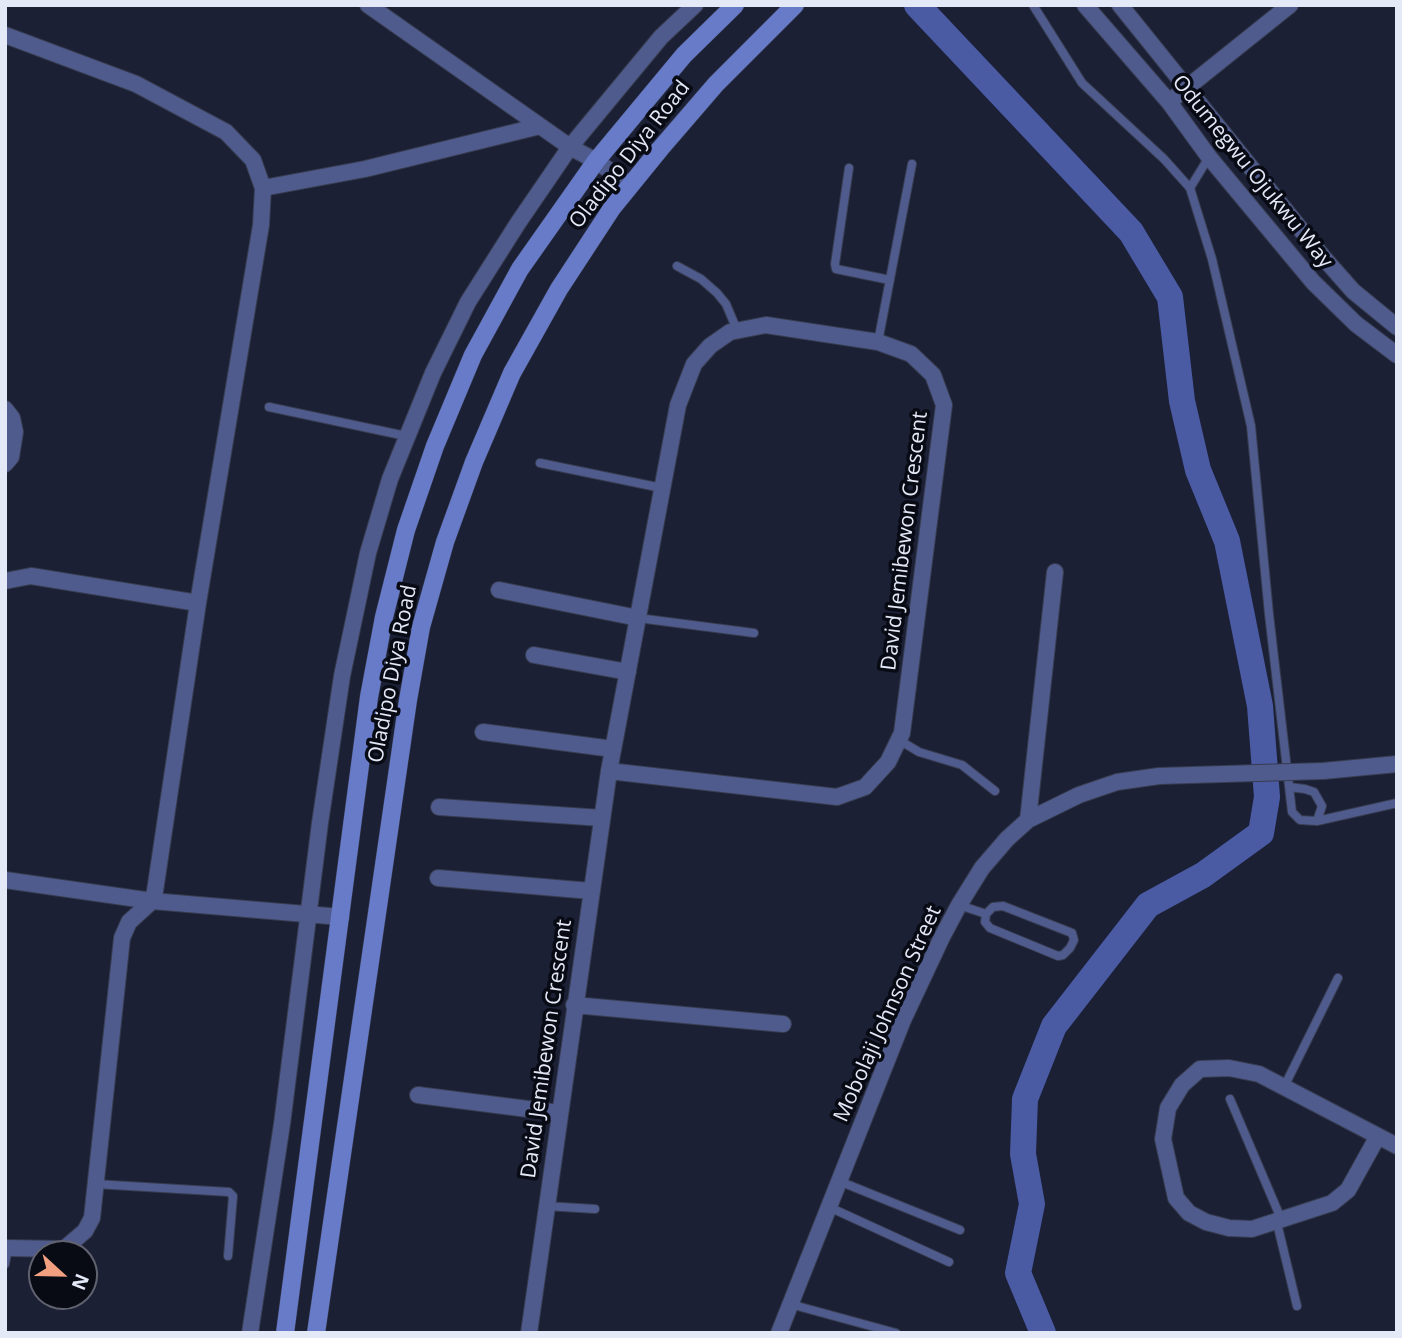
<!DOCTYPE html>
<style>
body{margin:0}
#map{position:relative;width:1402px;height:1338px;overflow:hidden;background:#1b2035;font-family:"Open Sans",sans-serif}
canvas{display:block}
.frame{position:absolute;inset:0;border:7px solid #e4e9f7;pointer-events:none}
.north{position:absolute;left:28px;top:1240px;width:70px;height:70px;box-sizing:border-box;background:#080a14;border:2px solid #60636f;border-radius:50%;rotate:112deg;font-size:19px;font-weight:700;line-height:28px;text-align:center;color:#e4e9f7}
.north::after{content:'';display:block;margin:auto;width:24px;height:32px;background:#f2a07f;clip-path:polygon(50% 0,100% 100%,50% 72%,0 100%)}
</style>
<div id="map">
<canvas width="1402" height="1338"></canvas>
<div class="frame"></div>
<div class="north">N</div>
</div>
<script>
const c = document.querySelector('canvas').getContext('2d');
c.lineJoin = 'round';
const shape = rows => new Path2D(rows.map(r => 'M' + r).join(''));
function trace(path, color, width, dash) { c.strokeStyle = color; c.lineWidth = width; c.lineCap = dash ? 'butt' : 'round'; c.setLineDash(dash || []); c.stroke(path); }
function label(font, color, halo, rows, align = 'center') {
  c.font = font + ' "Open Sans",sans-serif'; c.lineWidth = 7; c.setLineDash([]); c.textBaseline = 'middle'; c.strokeStyle = halo; c.fillStyle = color; for (const [text, x, y, turn = 0] of rows) {
    c.save(); c.translate(x, y); c.rotate((+turn || 0) * Math.PI / 180); c.textAlign = isNaN(turn) ? turn : align; if (halo) c.strokeText(text, 0, 0); c.fillText(text, 0, 0); c.restore();
  }
}
const river = shape([
 [917,5,1131,232,1170,297,1182,401,1198,470,1227,541,1260,706,1267,797,1261,833,1203,875,1148,905,1054,1026,1025,1099,1023,1154,1032,1204,1018,1273,1043,1333]
]);
const lane = shape([
 [1033,5,1082,83,1164,159,1190,188,1212,259,1251,426,1269,614,1292,812,1300,820,1317,821,1397,803],
 [849,168,835,264,836,269,890,280],
 [1190,188,1209,157],
 [677,266,701,279,717,293,726,304,737,330],
 [878,342,912,164],
 [269,407,406,436],
 [540,463,662,488],
 [638,618,754,633],
 [899,740,919,752,962,765,995,791],
 [1289,787,1305,789,1314,792,1322,806,1317,821],
 [959,905,986,914],
 [1003,906,1072,933,1074,940,1070,948,1063,955,1058,956,990,928,985,922,986,914,993,907,1003,906],
 [1284,1087,1338,978],
 [1230,1099,1282,1221],
 [839,1181,960,1230],
 [95,1184,229,1192,233,1196,228,1256],
 [546,1206,595,1209],
 [829,1207,949,1262],
 [1277,1223,1297,1306],
 [5,1264,8,1248],
 [790,1304,896,1333]
]);
const street = shape([
 [368,5,570,147,596,161,630,185],
 [1085,5,1169,102,1209,157,1313,282,1356,324,1397,355],
 [1120,5,1323,257,1353,291,1397,327],
 [5,35,136,84,226,132,253,160,263,188,261,225,198,603,155,891,152,901,129,922,122,938,92,1218,85,1231,64,1249,5,1248],
 [1169,102,1290,5],
 [263,188,365,169,540,126],
 [5,409,12,418,15,432,11,457,5,464],
 [5,581,31,576,198,603],
 [499,590,638,618],
 [534,655,628,672],
 [483,732,613,749],
 [1323,771,1397,764],
 [439,807,602,818],
 [1028,820,1055,572],
 [438,878,591,891],
 [5,880,152,901,341,917],
 [574,1005,783,1024],
 [418,1095,559,1113],
 [1378,1136,1348,1190,1332,1203,1252,1229,1229,1228,1206,1222,1189,1213,1176,1198,1163,1139,1168,1108,1182,1085,1200,1069,1229,1068,1259,1074,1397,1146],
 [250,1333,282,1124,320,823,342,676,368,553,390,479,433,373,468,302,518,223,570,147,661,37,695,5],
 [529,1333,609,771,678,405,694,364,710,346,730,332,766,325,878,342,911,354,933,375,944,405,902,733,888,762,865,787,837,797,609,771],
 [779,1333,903,1020,942,937,959,905,982,868,1007,839,1028,820,1079,795,1117,782,1159,776]
]);
const secondary = shape([
 [285,1333,369,697,384,617,406,530,435,446,473,355,520,269,596,161,684,55,735,5],
 [316,1333,408,700,421,627,445,542,474,462,512,373,559,289,612,208,660,149,716,84,795,5]
]);
const streetBridge = shape([
 [1159,776,1323,771]
]);
const streetNames = [
 ["Oladipo Diya Road",630,155,-52],
 ["Odumegwu Ojukwu Way",1252,172,51],
 ["David Jemibewon Crescent",905,541,-83],
 ["Oladipo Diya Road",393,674,-79],
 ["Mobolaji Johnson Street",888,1014,-66],
 ["David Jemibewon Crescent",547,1049,-82]
];
trace(river, '#4a5aa3', 26);
trace(lane, '#373c50', 10);
trace(street, '#373c50', 18);
trace(secondary, '#373c50', 19);
trace(lane, '#4f5b8c', 8);
trace(street, '#4f5b8c', 16);
trace(secondary, '#687bc9', 18);
trace(streetBridge, '#373c50', 18, []);
trace(streetBridge, '#4f5b8c', 16);
label('21px', '#e4e9f7', '#080a14', streetNames);
</script>
